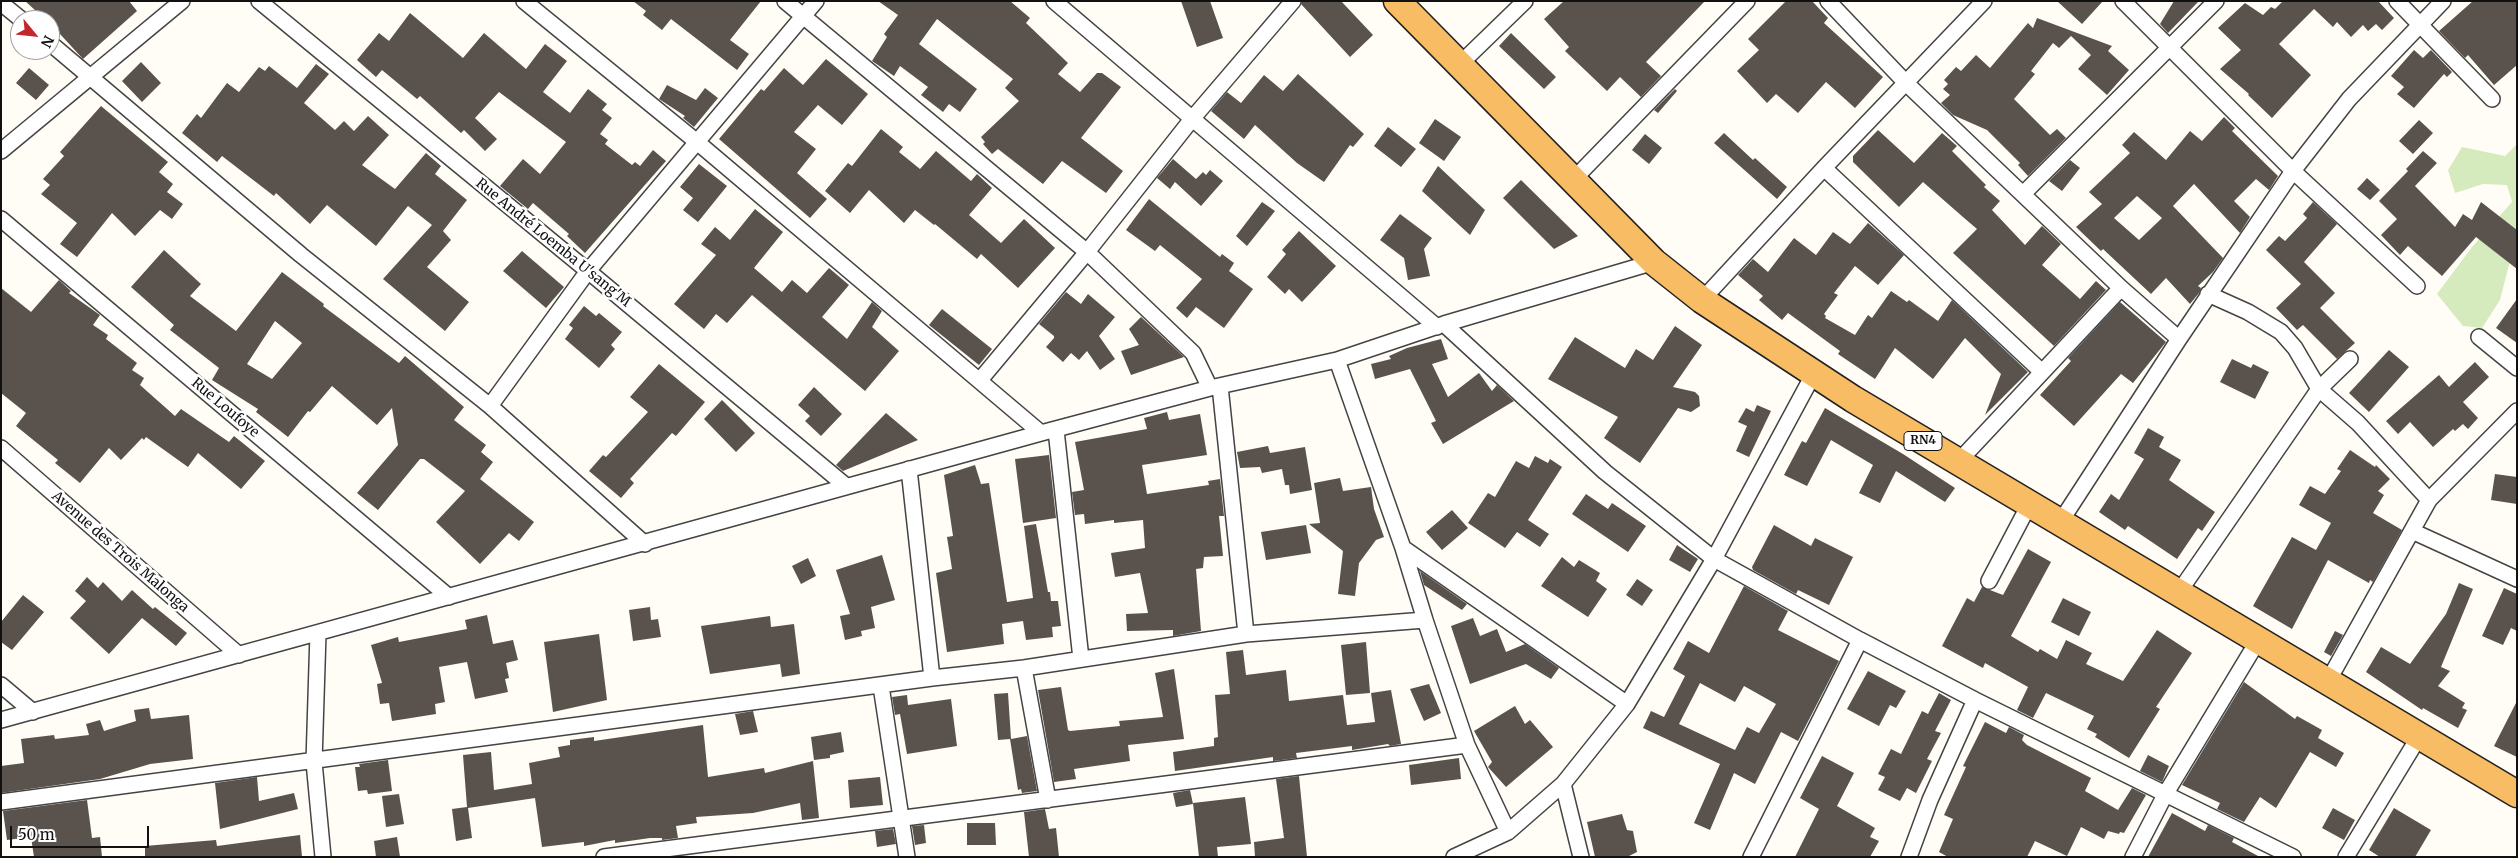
<!DOCTYPE html>
<meta charset="utf-8">
<style>
body{margin:0}
#map{position:relative;width:2518px;height:858px;overflow:hidden;background:#fffdf5;font-family:Merriweather,serif}
canvas{display:block}
.frame{position:absolute;inset:0;border:2px solid #111;pointer-events:none}
.north{position:absolute;left:10px;top:10px;width:50px;height:50px;box-sizing:border-box;background:#fff;border:1px solid #a0a0a0;border-radius:50%;rotate:118deg;font-size:14px;font-weight:700;line-height:20px;text-align:center;color:#111}
.north::after{content:'';display:block;margin:auto;width:18px;height:22px;background:#c4262e;clip-path:polygon(50% 0,100% 100%,50% 72%,0 100%)}
.scale{position:absolute;left:10px;top:826px;width:139px;height:22px;box-sizing:border-box;border:2px solid #111;border-top:0;padding-left:6px;font-size:15px;line-height:18px;white-space:nowrap;color:#111;-webkit-text-stroke:4px #fff;paint-order:stroke}
</style>
<div id="map">
<canvas width="2518" height="858"></canvas>
<div class="frame"></div>
<div class="north">N</div>
<div class="scale">50 m</div>
</div>
<script>
const c = document.querySelector('canvas').getContext('2d');
c.lineJoin = 'round';
function fill(path, color) { c.fillStyle = color; c.fill(path, 'evenodd'); }
const shape = rows => new Path2D(rows.map(r => 'M' + r).join(''));
function trace(path, color, width, dash) { c.strokeStyle = color; c.lineWidth = width; c.lineCap = dash ? 'butt' : 'round'; c.setLineDash(dash || []); c.stroke(path); }
function label(font, color, halo, rows, align = 'center') {
  c.font = font + ' Merriweather,serif'; c.lineWidth = 5; c.setLineDash([]); c.textBaseline = 'middle'; c.strokeStyle = halo; c.fillStyle = color; for (const [text, x, y, turn = 0] of rows) {
    c.save(); c.translate(x, y); c.rotate((+turn || 0) * Math.PI / 180); c.textAlign = isNaN(turn) ? turn : align; if (halo) c.strokeText(text, 0, 0); c.fillText(text, 0, 0); c.restore();
  }
}
const green = shape([
 [2517,144,2517,251,2510,261,2500,300,2482,328,2463,326,2437,294,2472,247,2512,202,2507,185,2483,184,2455,193,2448,170,2462,147,2505,156]
]);
const building = shape([
 [25,1,129,1,137,11,83,59,60,34,57,37,50,34,50,20,46,20],
 [633,1,761,1,730,40,749,54,737,70,671,19,662,30,643,15,646,11],
 [878,1,1010,1,1030,18,1026,23,1068,63,1058,74,1080,92,1097,73,1102,73,1121,87,1081,138,1123,171,1106,193,1062,161,1043,184,998,149,992,154,983,144,985,142,981,137,1019,101,1005,88,1013,79,937,19,919,44,977,89,960,112,949,104,943,112,921,95,928,87,900,66,894,76,872,61,887,37,884,34,898,15],
 [1181,1,1210,1,1223,38,1197,47],
 [1302,1,1341,1,1373,35,1350,57,1301,4],
 [1564,1,1705,1,1646,62,1661,76,1641,97,1620,77,1607,91,1565,51,1569,47,1544,19],
 [1786,1,1812,1,1828,18,1824,23,1883,77,1855,108,1826,82,1798,113,1776,94,1767,103,1737,71,1759,50,1748,39],
 [2057,1,2103,1,2082,24],
 [2174,1,2199,1,2168,33,2160,24],
 [2283,1,2378,1,2394,18,2382,30,2376,24,2368,31,2363,25,2351,37,2337,22,2333,27,2314,9,2279,44,2311,75,2272,118,2248,95,2249,94,2220,69,2241,50,2218,28,2245,3,2263,15,2271,7,2275,9],
 [2473,1,2517,1,2517,65,2494,85,2468,55,2465,58,2439,31],
 [410,13,463,58,484,33,526,69,545,44,567,61,543,92,570,113,588,89,607,104,602,110,612,118,600,134,608,140,605,144,632,165,635,162,640,166,653,150,666,161,585,253,567,236,569,234,533,203,528,209,500,186,523,159,540,174,566,142,499,92,475,118,497,139,485,151,464,130,461,133,420,96,417,99,382,70,376,77,357,60,379,33,389,41],
 [2037,18,2112,46,2108,51,2129,70,2107,95,2078,69,2091,55,2071,36,2059,48,2053,43,2031,71,2035,74,2014,99,2050,135,2057,129,2066,138,2028,176,2018,165,2020,163,1987,130,1953,115,1941,103,1950,95,1943,89,1948,84,1944,80,1956,67,1961,71,1976,55,1990,68,2028,23,2033,28],
 [1511,33,1556,77,1544,89,1499,46],
 [2414,50,2423,58,2431,50,2452,72,2447,77,2444,74,2414,108,2397,94,2404,87,2391,76],
 [826,59,868,94,842,125,818,105,794,132,816,149,797,173,827,199,810,218,719,139,761,89,764,91,784,68,803,85],
 [141,62,161,83,142,102,122,81],
 [316,64,329,74,304,103,335,130,344,121,354,131,368,116,389,135,362,165,395,189,426,153,441,166,435,174,467,200,443,231,451,240,427,267,469,302,445,331,383,279,432,225,408,206,376,246,327,205,310,224,276,193,274,196,222,156,217,162,182,133,197,114,201,118,227,83,239,92,259,67,265,71,269,66,297,88],
 [29,68,49,85,36,100,16,83],
 [1298,74,1364,134,1353,147,1350,145,1324,182,1297,163,1255,125,1244,139,1211,111,1227,92,1241,103,1264,75,1283,91],
 [667,85,696,100,705,88,718,98,694,127,683,118,685,116,659,99],
 [1675,89,1677,91,1658,113,1654,110],
 [101,106,168,162,159,172,173,184,167,192,183,204,172,219,160,210,135,236,112,213,77,257,60,244,77,223,41,194,50,185,43,179,64,156,60,152],
 [2224,117,2235,128,2232,131,2278,176,2269,190,2256,179,2234,201,2250,217,2240,233,2194,184,2173,206,2223,258,2213,272,2198,286,2201,288,2199,293,2190,304,2166,278,2151,294,2103,249,2101,251,2076,227,2102,204,2089,192,2130,153,2122,145,2134,132,2166,160,2190,131,2202,141],
 [2137,196,2162,218,2139,240,2114,218],
 [1435,119,1461,137,1444,161,1419,143],
 [2419,120,2433,133,2413,154,2399,141],
 [1388,127,1416,149,1401,167,1374,146],
 [881,129,903,147,899,152,920,169,936,151,971,181,977,174,992,188,969,215,1001,243,1024,219,1055,248,1018,288,981,254,977,259,935,224,934,225,915,210,904,223,869,190,850,213,825,191,848,163,852,166],
 [1878,130,1914,163,1942,133,1957,146,1952,151,1986,185,1984,187,2000,201,1992,210,2025,245,2042,226,2061,244,2042,265,2080,299,2096,281,2106,290,2054,346,1953,253,1977,229,1963,217,1923,182,1899,207,1853,162,1853,156],
 [1724,133,1753,160,1755,158,1787,187,1777,199,1714,143],
 [1645,134,1662,148,1649,164,1632,150],
 [2423,151,2437,163,2415,186,2455,227,2463,214,2472,220,2481,202,2517,230,2517,269,2476,237,2442,276,2408,246,2400,255,2381,235,2397,219,2379,201,2408,171,2406,169],
 [1173,159,1196,179,1203,172,1206,175,1210,170,1223,181,1201,206,1175,182,1170,189,1157,178],
 [2070,160,2080,168,2062,191,2049,181],
 [699,164,727,186,698,222,683,210,693,198,680,187],
 [1438,166,1485,210,1470,235,1422,191],
 [2367,178,2380,190,2370,200,2357,189],
 [1521,180,1578,236,1554,249,1503,198],
 [1149,199,1220,257,1222,254,1234,263,1229,271,1253,289,1224,328,1196,307,1187,318,1176,308,1202,279,1160,245,1155,251,1126,230],
 [1262,202,1275,211,1247,246,1236,236],
 [2313,202,2337,224,2304,262,2335,293,2320,308,2355,343,2337,359,2303,325,2297,330,2276,308,2301,284,2266,250,2279,236,2285,241,2307,218,2303,214],
 [755,209,783,232,754,268,782,292,792,280,807,293,829,268,849,285,822,317,847,339,872,302,882,311,872,327,899,351,865,391,752,295,727,323,716,314,704,329,674,304,716,255,701,244,715,227,730,240],
 [1400,214,1432,238,1424,249,1430,276,1408,280,1404,258,1380,240],
 [1868,223,1904,255,1878,285,1855,266,1834,293,1838,295,1824,314,1826,316,1825,318,1855,335,1868,315,1872,318,1891,291,1907,302,1909,300,1938,321,1952,300,2028,372,1985,415,2001,374,1965,338,1933,379,1895,348,1875,379,1838,354,1840,351,1788,313,1782,320,1759,300,1763,296,1738,275,1753,259,1768,272,1794,238,1816,255,1833,232,1850,244],
 [1299,231,1336,266,1302,302,1289,289,1285,294,1267,277,1286,254,1282,250],
 [164,250,201,284,190,296,236,331,282,272,324,304,323,306,399,363,405,356,464,407,454,420,486,445,481,452,493,462,480,479,534,522,519,541,509,533,480,564,436,522,465,491,424,459,420,459,378,510,357,493,398,445,392,408,377,425,332,386,310,412,308,411,288,437,256,412,258,409,212,380,219,368,170,330,174,325,131,287],
 [275,321,302,343,272,379,247,364],
 [522,251,564,287,546,308,503,271],
 [59,280,71,291,69,293,100,315,93,325,108,335,106,339,137,363,132,370,144,378,140,385,175,416,181,409,229,442,234,436,265,461,241,489,198,453,188,467,146,437,144,440,142,438,121,460,109,448,80,483,55,463,58,460,16,426,26,413,1,393,1,288,31,312],
 [1066,292,1081,304,1088,294,1115,317,1099,336,1115,359,1100,370,1087,351,1079,360,1071,353,1063,362,1046,347,1054,338,1054,336,1039,324],
 [2517,299,2517,343,2496,328],
 [2120,302,2166,342,2133,383,2121,374,2074,426,2040,395,2071,361,2068,358],
 [584,306,596,316,599,313,622,332,611,345,615,349,599,368,565,339,573,328,569,325],
 [942,309,992,349,979,365,929,325],
 [1141,317,1184,357,1131,375,1121,351,1139,345,1129,329],
 [1675,326,1702,345,1673,387,1695,392,1699,396,1700,406,1691,412,1678,408,1640,463,1604,438,1618,417,1548,379,1575,337,1625,368,1636,349,1653,360],
 [1441,339,1448,359,1432,364,1448,397,1479,373,1492,391,1497,385,1514,401,1443,444,1431,423,1436,421,1410,369,1375,379,1371,364,1391,359,1389,356,1407,348],
 [2389,350,2409,367,2369,412,2349,393],
 [2232,359,2251,368,2253,364,2269,372,2255,399,2220,382],
 [2475,362,2489,377,2463,402,2478,418,2468,429,2463,424,2455,431,2453,429,2433,447,2410,422,2398,434,2386,421,2439,375,2449,387],
 [659,364,705,402,676,436,672,433,630,479,634,483,621,498,589,471,603,455,606,457,648,412,630,397],
 [814,387,842,414,821,436,805,421,810,416,798,405],
 [722,400,755,433,736,452,704,419],
 [1757,405,1771,411,1749,457,1736,451,1747,426,1738,422,1746,408,1754,412],
 [1825,408,1903,454,1955,488,1945,502,1896,471,1880,503,1859,493,1873,465,1831,440,1807,486,1784,475,1802,441,1806,443],
 [1167,412,1169,420,1200,414,1207,455,1142,465,1147,494,1209,485,1208,481,1220,479,1224,516,1219,516,1223,556,1204,557,1203,568,1196,569,1201,631,1173,636,1173,630,1127,631,1126,614,1148,613,1140,573,1115,577,1111,553,1145,548,1143,520,1114,523,1114,520,1085,524,1084,514,1075,515,1072,492,1084,490,1075,442,1147,429,1144,418],
 [886,413,918,440,843,471,836,465],
 [2148,428,2164,437,2159,447,2181,460,2169,480,2215,512,2202,531,2198,528,2177,559,2128,526,2125,530,2099,512,2111,494,2119,500,2144,459,2134,453],
 [1268,446,1270,453,1305,447,1312,490,1290,494,1289,485,1285,485,1282,469,1262,473,1260,467,1240,468,1237,452],
 [2350,450,2375,467,2376,465,2390,479,2378,491,2384,495,2373,513,2402,530,2373,582,2370,580,2369,583,2328,560,2292,629,2253,606,2292,537,2316,550,2331,523,2299,505,2310,486,2325,494,2341,471,2337,469],
 [1049,455,1056,518,1023,523,1015,459],
 [1535,456,1548,463,1550,459,1562,467,1528,520,1549,534,1540,547,1517,532,1505,548,1468,523,1488,493,1495,497,1516,461,1529,468],
 [975,465,981,484,989,483,1007,602,1033,598,1024,526,1036,524,1048,592,1050,592,1051,601,1058,601,1061,626,1052,627,1053,637,1026,640,1023,621,1002,624,1004,644,947,652,936,573,952,569,947,537,953,536,944,475],
 [2495,474,2517,477,2517,504,2491,500],
 [1340,478,1343,491,1371,487,1374,509,1384,537,1376,540,1359,563,1355,596,1338,594,1343,551,1309,524,1320,523,1314,483],
 [1586,494,1608,509,1612,503,1646,526,1628,552,1572,514],
 [1452,510,1468,528,1442,550,1426,532],
 [1306,525,1311,553,1266,560,1261,532],
 [1774,525,1811,546,1815,538,1853,557,1829,605,1798,590,1796,594,1753,570,1752,567],
 [1677,545,1698,559,1690,572,1669,560],
 [2028,549,2051,562,2011,636,2038,652,2040,649,2057,659,2066,640,2092,653,2086,664,2123,681,2157,630,2192,653,2156,707,2160,709,2129,758,2095,737,2097,734,2087,729,2094,716,2046,693,2033,718,2017,710,2028,687,1985,663,1983,668,1942,646,1967,598,1974,602,1982,587,2003,595],
 [882,555,895,600,871,607,875,628,861,631,862,636,845,640,840,616,850,614,836,570],
 [1562,557,1574,567,1579,560,1600,573,1596,581,1607,589,1588,617,1541,586],
 [808,558,816,576,801,584,792,566],
 [1420,571,1467,604,1462,610,1424,585],
 [87,577,98,588,103,582,122,601,132,590,153,609,155,607,187,633,176,646,142,618,109,654,70,618,86,601,75,591],
 [1637,579,1653,590,1642,606,1626,595],
 [2459,583,2473,589,2441,667,2450,671,2438,686,2465,703,2462,708,2467,710,2458,728,2423,708,2422,710,2366,672,2381,647,2410,664,2446,614],
 [1744,586,1788,611,1778,630,1839,661,1798,741,1781,732,1755,784,1734,773,1710,830,1694,823,1720,764,1643,728,1651,711,1664,717,1685,676,1673,669,1688,641,1709,653],
 [1700,683,1735,702,1744,686,1776,704,1759,733,1747,727,1735,750,1679,724],
 [2504,588,2517,594,2517,631,2511,628,2503,645,2482,636],
 [23,595,44,612,12,650,1,642,1,622],
 [2063,598,2091,612,2079,636,2051,622],
 [650,607,651,620,658,619,661,637,633,641,629,610],
 [487,615,493,644,513,640,518,660,506,663,509,678,505,679,508,692,475,699,467,662,439,667,445,702,435,704,436,714,392,721,389,703,380,704,377,684,382,683,371,645,398,637,399,642,467,629,465,620],
 [770,616,771,627,794,624,800,674,782,677,780,664,710,674,701,626],
 [1473,618,1480,636,1497,629,1506,652,1525,644,1559,668,1551,679,1526,664,1470,684,1451,626],
 [2335,631,2343,635,2331,656,2324,652],
 [599,634,607,700,553,712,544,642],
 [1366,642,1370,693,1346,695,1341,645],
 [1243,650,1246,675,1286,670,1289,701,1343,695,1347,725,1375,722,1371,693,1391,690,1401,744,1390,746,1388,744,1352,750,1352,746,1296,753,1297,758,1273,761,1273,757,1175,771,1173,752,1214,746,1214,738,1218,737,1215,695,1230,694,1226,652],
 [1174,669,1184,739,1128,745,1130,761,1074,769,1076,779,1054,782,1038,690,1061,687,1068,730,1070,731,1120,726,1119,721,1163,717,1155,673],
 [1868,671,1906,691,1896,708,1890,705,1879,726,1847,709],
 [2244,682,2295,719,2297,716,2322,730,2318,738,2344,753,2336,767,2310,752,2276,808,2260,797,2244,822,2217,809,2220,803,2182,785],
 [1429,684,1441,713,1424,721,1410,689],
 [1008,693,1011,739,1027,736,1037,791,1022,793,1021,789,1018,790,1010,739,998,740,994,694],
 [1939,693,1951,700,1935,731,1941,733,1927,759,1932,761,1916,793,1907,788,1900,801,1878,790,1885,777,1878,774,1891,749,1901,754,1922,711,1928,714],
 [907,695,908,705,951,699,957,746,907,754,900,714,895,715,892,697],
 [2517,701,2517,757,2494,746],
 [1515,706,1525,724,1530,720,1553,747,1506,787,1488,767,1492,762,1474,731],
 [149,708,151,719,189,715,193,759,150,764,100,779,1,793,1,766,24,763,21,739,54,735,55,739,89,735,86,724,100,720,104,731,136,721,134,710],
 [753,711,758,732,740,735,735,714],
 [1985,722,2006,733,2009,727,2024,735,2022,740,2027,745,2091,778,2085,791,2118,810,2132,788,2146,795,2124,833,2120,832,2119,834,2108,831,2104,839,2081,827,2067,856,2035,841,2027,857,1948,857,1939,852,1953,819,1944,815,1966,767,1963,766],
 [703,725,708,777,764,768,765,773,813,761,819,818,802,820,800,803,753,813,696,817,697,823,676,826,678,838,662,840,662,838,650,838,615,843,615,840,584,846,584,842,542,847,535,798,468,808,472,838,456,841,452,809,467,807,463,755,491,752,494,790,532,784,529,763,560,757,558,747,570,745,570,740,594,737,594,741],
 [841,732,844,752,830,755,830,758,814,760,811,737],
 [2148,755,2169,766,2162,782,2140,771],
 [1822,756,1854,773,1837,806,1875,828,1870,837,1879,841,1870,857,1795,857,1819,809,1800,798],
 [1459,758,1461,779,1411,785,1409,765],
 [388,760,392,791,368,794,367,790,358,791,355,767,360,767,359,764],
 [1299,776,1307,857,1255,857,1254,842,1284,838,1276,779],
 [257,777,259,801,294,793,298,809,220,829,215,783],
 [880,777,883,805,850,808,848,780],
 [1190,790,1193,804,1176,807,1173,793],
 [399,794,404,824,386,827,382,796],
 [1245,797,1251,844,1217,847,1218,857,1199,857,1193,803],
 [87,800,92,838,100,837,102,857,34,857,31,837,7,840,3,811],
 [2333,808,2355,820,2344,840,2322,828],
 [2394,808,2431,830,2415,857,2380,857,2369,850],
 [1045,809,1049,829,1056,828,1059,857,1029,857,1024,812],
 [2172,813,2205,831,2208,825,2234,838,2232,842,2260,857,2148,857],
 [1622,814,1627,830,1633,831,1637,852,1627,857,1595,857,1587,822],
 [967,823,995,823,996,845,967,845],
 [924,825,926,843,915,845,912,826],
 [893,829,896,844,877,847,875,831],
 [300,835,302,857,145,857,145,846,216,840,217,846],
 [397,837,400,857,376,857,374,841]
]);
const minor = shape([
 [259,1,588,271,846,486],
 [524,1,697,142,1041,433],
 [785,1,1087,252,1193,353,1210,388],
 [1054,1,1437,327],
 [1828,1,1907,84,2121,288,2179,339],
 [2123,1,2293,171,2417,286],
 [2397,1,2492,99],
 [1,3,22,20],
 [50,43,301,255,490,406,645,544],
 [1459,65,1525,1],
 [1,151,182,1],
 [1824,168,2042,372],
 [1574,179,1747,1],
 [2023,194,2216,1],
 [1,219,449,597],
 [2208,294,2248,312,2281,332,2295,348,2319,389,2358,423,2429,500],
 [1702,300,1824,168,1984,1],
 [1444,324,1605,472,1714,559,1860,640,1975,700,2293,857],
 [2479,337,2517,368],
 [1337,360,1403,548,1425,620,1467,745,1508,832],
 [980,380,1087,252,1192,119,1293,1],
 [1220,386,1246,634],
 [490,406,588,271,816,1],
 [1056,430,1081,659],
 [1,448,239,655],
 [1958,462,2121,288],
 [909,469,932,678],
 [2061,521,2179,339,2293,171,2349,99,2443,1],
 [2412,531,2517,579],
 [1403,548,1627,704],
 [1989,581,2030,503],
 [2179,592,2319,389,2350,359],
 [318,633,314,762,323,857],
 [1024,668,1048,800],
 [2327,683,2429,500,2517,411],
 [1,685,33,712],
 [881,686,907,857],
 [1,720,1041,433,1210,388,1337,360,1444,324,1654,262],
 [1563,784,1581,857],
 [1,802,932,678,1024,668,1246,634,1425,620],
 [604,857,1467,745],
 [1454,857,1508,832,1563,784,1627,704,1714,559,1813,375],
 [1751,857,1860,640],
 [1909,857,1930,800,1975,700],
 [2133,857,2166,793,2259,639],
 [2346,857,2420,735]
]);
const trunk = shape([
 [1397,1,1654,262,1702,300,1853,399,2517,794]
]);
const shields = [
 [1923,441,38]
];
const shieldNames = [
 ["RN4",1923,441]
];
const streetNames = [
 ["Rue André Loemba U'sang'M",553,243,39],
 ["Rue Loufoye",225,408,40],
 ["Avenue des Trois Malonga",120,552,41]
];
fill(green, '#d5ebbd');
fill(building, '#5a524d');
trace(minor, '#444', 18);
trace(trunk, '#222', 29);
trace(minor, '#fff', 15);
trace(trunk, '#f7bc64', 26);
for (const [x, y, w] of shields) { const box = new Path2D(); box.roundRect(x - w / 2, y - 9.5, w, 19, 4); c.fillStyle = '#fff'; c.fill(box); trace(box, '#111', 1); }
label('bold 12px', '#111', null, shieldNames);
label('14px', '#111', '#fff', streetNames);
</script>
